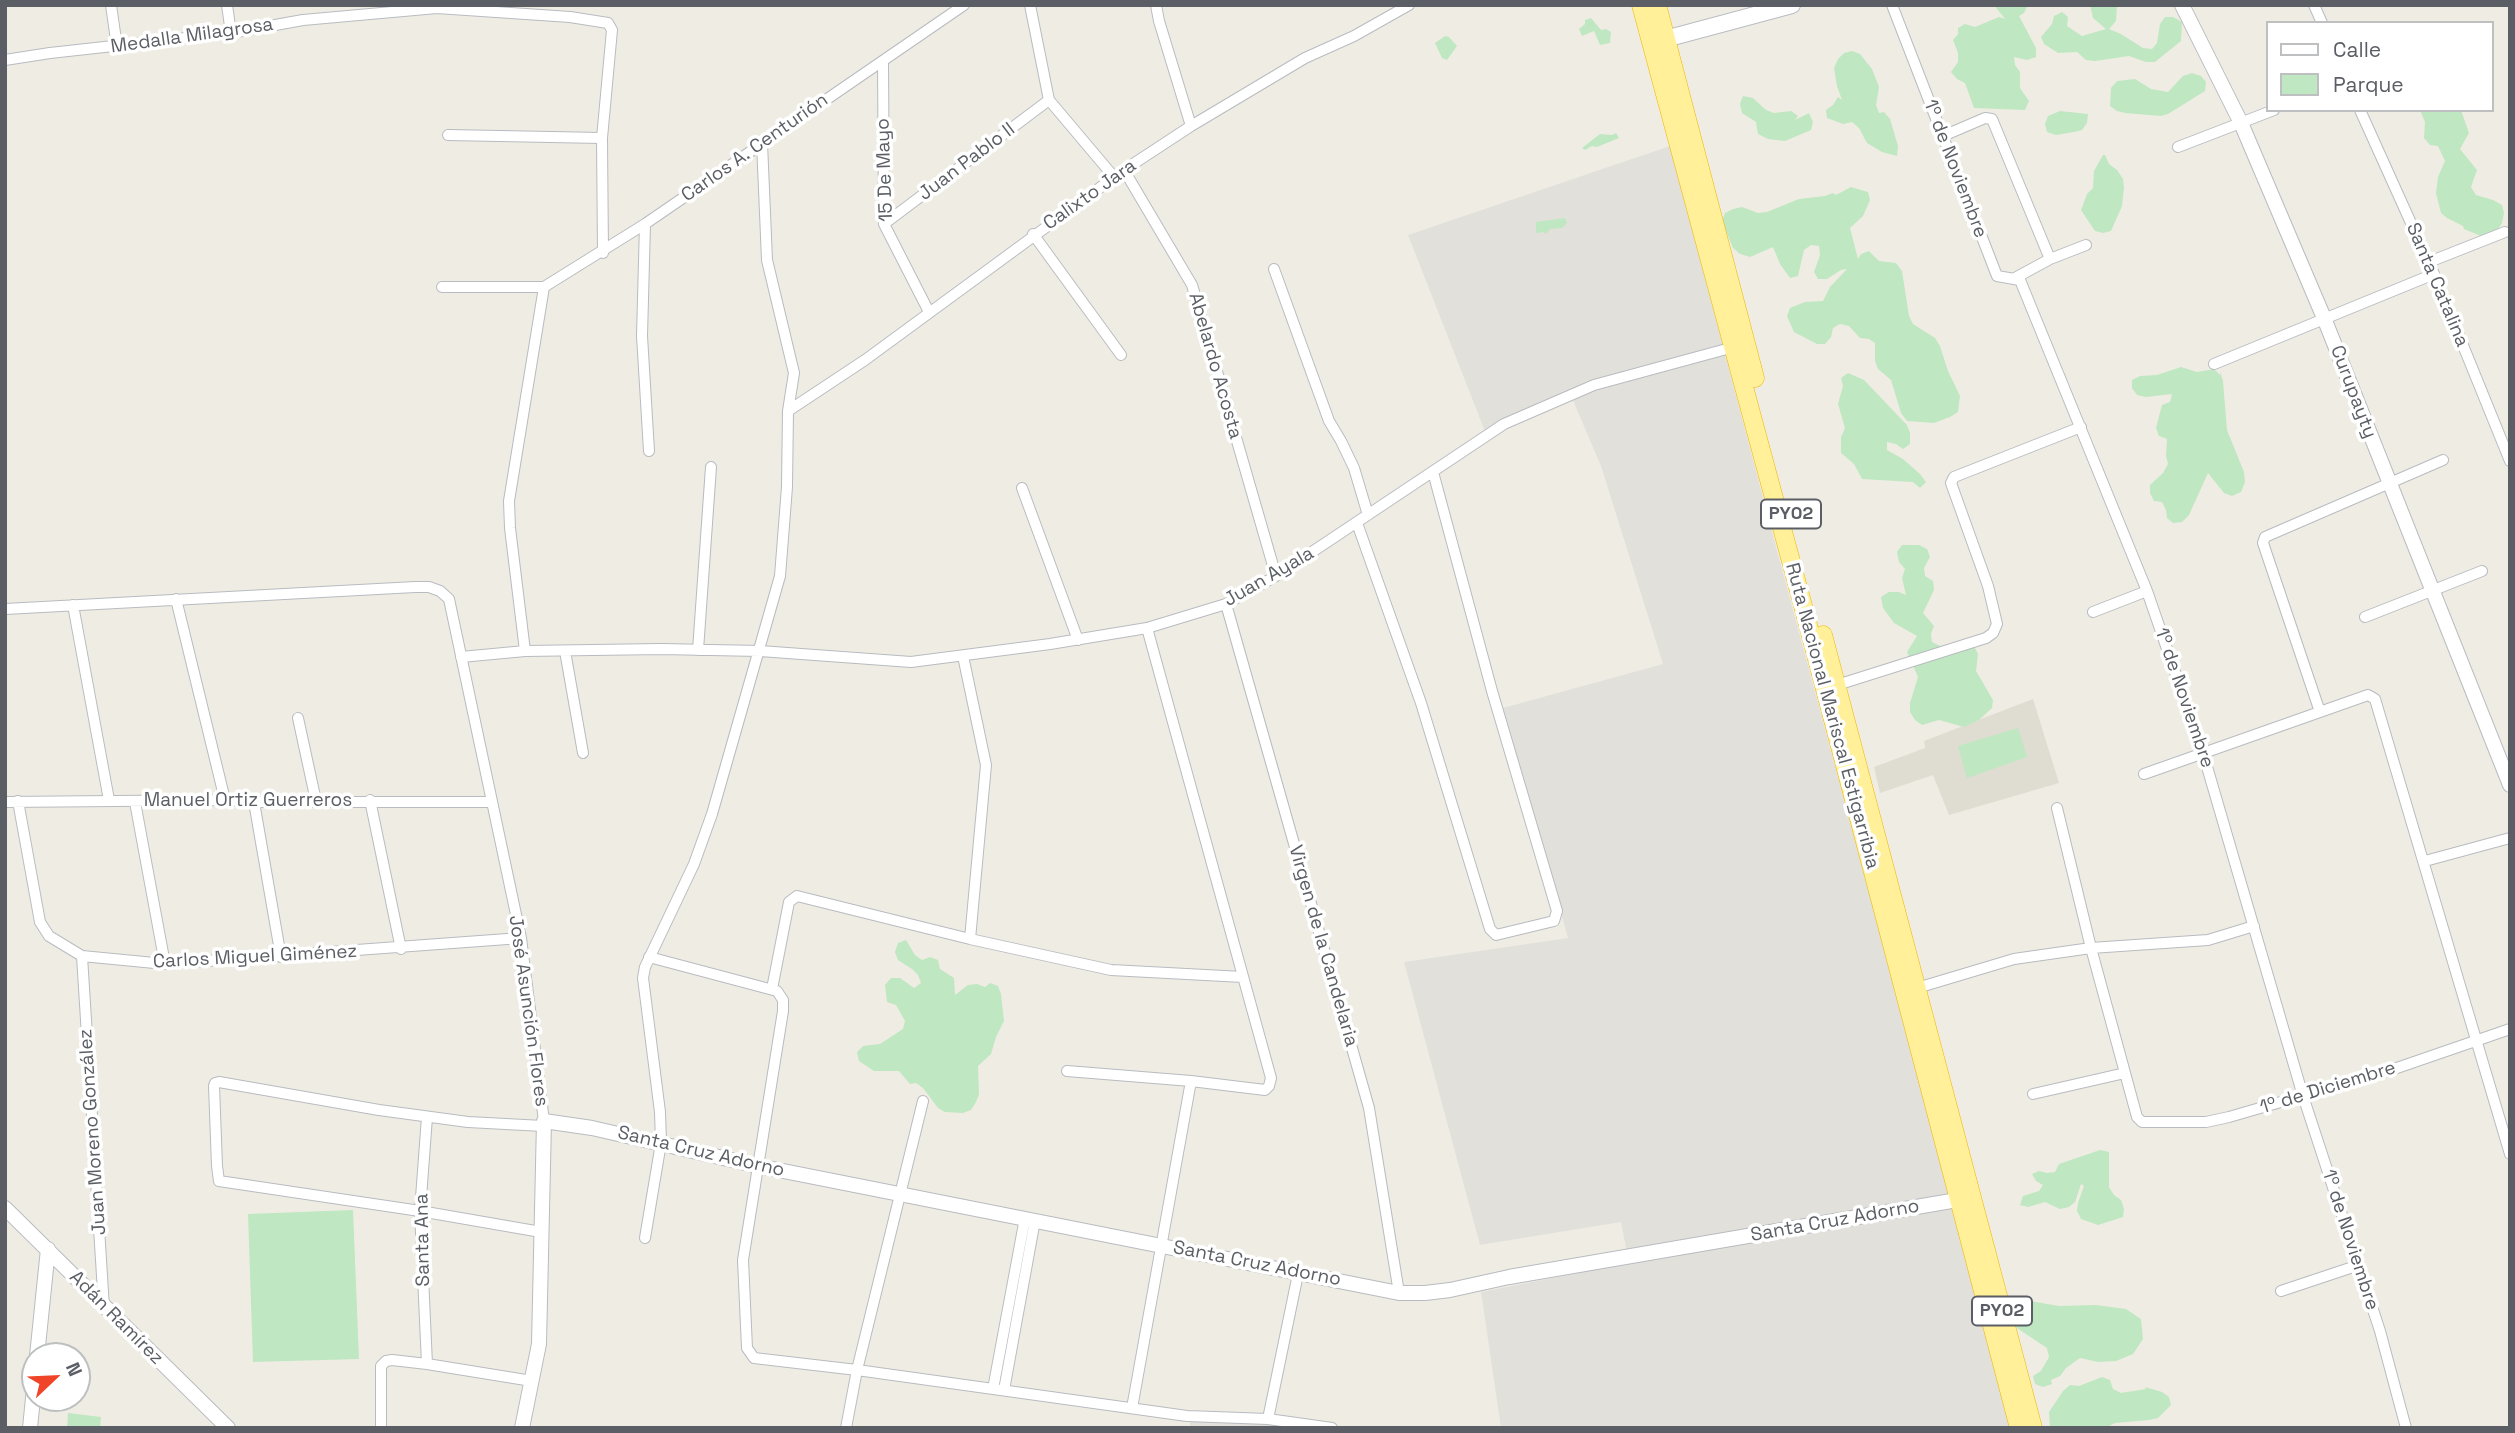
<!DOCTYPE html>
<meta charset="utf-8">
<style>
body{margin:0}
#map{position:relative;width:2515px;height:1433px;overflow:hidden;background:#efede3;font-family:"Space Grotesk",sans-serif}
canvas{display:block}
.frame{position:absolute;inset:0;border:7px solid #5b5f65;pointer-events:none}
.legend{position:absolute;left:2266px;top:21px;width:228px;height:91px;box-sizing:border-box;background:#fff;border:2px solid #bdbfc1;margin:0;padding:9px 12px;list-style:none;font-size:21px;color:#5b5f65}
.legend li{display:flex;align-items:center;gap:14px;height:35px}
.legend b{width:35px;border:2px solid #bdbfc1}
.north{position:absolute;left:21px;top:1342px;width:70px;height:70px;box-sizing:border-box;background:#fff;border:2px solid #bdbfc1;border-radius:50%;rotate:67deg;font-size:19px;font-weight:700;line-height:28px;text-align:center;color:#5b5f65}
.north::after{content:'';display:block;margin:auto;width:24px;height:32px;background:#f04428;clip-path:polygon(50% 0,100% 100%,50% 72%,0 100%)}
</style>
<div id="map">
<canvas width="2515" height="1433"></canvas>
<div class="frame"></div>
<ul class="legend">
<li><b style="height:9px;background:#fff"></b>Calle</li>
<li><b style="height:19px;background:#bfe7c1"></b>Parque</li>
</ul>
<div class="north">N</div>
</div>
<script>
const c = document.querySelector('canvas').getContext('2d');
c.lineJoin = 'round';
function fill(path, color) { c.fillStyle = color; c.fill(path, 'evenodd'); }
const shape = rows => new Path2D(rows.map(r => 'M' + r).join(''));
function trace(path, color, width, dash) { c.strokeStyle = color; c.lineWidth = width; c.lineCap = dash ? 'butt' : 'round'; c.setLineDash(dash || []); c.stroke(path); }
function label(font, color, halo, rows, align = 'center') {
  c.font = font + ' "Space Grotesk",sans-serif'; c.lineWidth = 7; c.setLineDash([]); c.textBaseline = 'middle'; c.strokeStyle = halo; c.fillStyle = color; for (const [text, x, y, turn = 0] of rows) {
    c.save(); c.translate(x, y); c.rotate((+turn || 0) * Math.PI / 180); c.textAlign = isNaN(turn) ? turn : align; if (halo) c.strokeText(text, 0, 0); c.fillText(text, 0, 0); c.restore();
  }
}
const industrial = shape([
 [1670,146,1775,543,2013,1428,1501,1428,1481,1292,1629,1263,1621,1222,1480,1245,1404,962,1568,938,1503,708,1663,664,1601,466,1569,391,1486,434,1408,235],
 [1190,1414,1312,1428,1190,1428]
]);
const education = shape([
 [2033,699,2059,783,1949,815,1933,775,1880,793,1874,767,1925,748,1924,741]
]);
const green = shape([
 [1994,5,2028,5,2024,13,2019,16,2036,48,2036,57,2027,60,2014,57,2015,65,2020,72,2020,88,2029,101,2025,110,1974,108,1965,83,1957,79,1951,72,1958,62,1958,53,1953,40,1958,34,1958,28,1965,24,1975,27,1999,17,2005,19],
 [2090,5,2117,5,2116,21,2109,29,2121,34,2143,48,2152,49,2157,43,2160,24,2165,17,2173,17,2182,22,2181,41,2155,62,2146,62,2129,56,2095,61,2086,60,2077,52,2058,53,2044,44,2041,37,2052,24,2054,16,2062,12,2068,17,2067,26,2082,36,2106,29,2093,18],
 [1591,18,1601,30,1606,29,1611,32,1610,43,1600,45,1594,31,1582,36,1579,29,1585,24,1585,20],
 [1445,36,1449,37,1457,46,1447,60,1442,58,1435,43],
 [1852,51,1860,54,1872,69,1879,87,1876,105,1879,113,1884,112,1890,119,1898,146,1897,156,1882,152,1867,143,1859,128,1852,122,1843,124,1827,118,1826,110,1833,105,1838,97,1842,100,1837,86,1834,68,1838,59,1844,53],
 [2192,73,2201,76,2206,82,2205,91,2168,114,2161,116,2125,113,2117,111,2110,106,2111,88,2117,81,2135,79,2151,89,2168,92,2183,76],
 [1743,96,1753,98,1766,110,1774,113,1791,111,1798,116,1795,120,1809,113,1813,122,1811,130,1785,141,1768,139,1758,134,1756,122,1742,113,1740,104],
 [2420,110,2461,110,2469,133,2460,149,2477,170,2471,187,2476,195,2493,200,2502,205,2504,213,2502,223,2497,231,2481,236,2464,229,2463,226,2447,218,2441,213,2436,193,2438,177,2445,161,2438,146,2430,145,2424,138,2425,122],
 [2060,111,2088,114,2087,123,2082,130,2074,132,2056,135,2047,132,2045,124,2048,116],
 [1616,133,1619,138,1597,147,1592,146,1585,150,1582,148,1600,134,1612,135],
 [2103,155,2105,155,2109,164,2117,170,2123,179,2124,188,2122,206,2111,231,2103,233,2095,231,2081,210,2087,194,2093,188,2094,171],
 [1851,187,1868,192,1870,200,1863,216,1850,228,1858,259,1861,254,1869,251,1879,261,1896,263,1902,271,1909,316,1913,324,1935,338,1940,346,1948,371,1960,396,1958,412,1950,417,1934,423,1907,421,1901,413,1891,380,1878,369,1875,361,1875,343,1869,339,1860,338,1849,326,1840,324,1833,328,1831,337,1825,344,1817,344,1794,332,1787,316,1790,308,1805,302,1823,301,1830,287,1847,269,1841,270,1827,279,1818,279,1814,272,1820,255,1819,246,1811,245,1804,250,1798,276,1790,278,1780,264,1773,247,1750,257,1740,254,1733,248,1722,221,1725,213,1733,209,1742,207,1758,213,1767,212,1799,199,1825,196,1833,193,1836,195],
 [1565,218,1567,223,1562,228,1550,229,1546,234,1543,232,1536,233,1536,222],
 [2181,367,2197,372,2214,369,2220,375,2220,372,2223,381,2227,430,2244,472,2245,482,2241,492,2232,496,2224,493,2208,473,2189,515,2182,522,2173,523,2167,518,2166,510,2162,502,2154,501,2150,493,2150,485,2163,473,2168,464,2166,456,2167,439,2159,436,2156,428,2162,405,2170,402,2172,394,2146,397,2137,395,2132,388,2132,380,2140,376,2157,375],
 [1848,373,1864,380,1907,425,1910,433,1910,444,1903,449,1896,444,1887,442,1887,450,1903,459,1920,474,1926,482,1920,488,1913,482,1862,479,1854,464,1841,453,1841,437,1845,428,1838,404,1843,386,1841,378],
 [1902,545,1919,545,1927,549,1930,557,1924,568,1925,576,1933,581,1934,590,1923,613,1934,626,1931,634,1932,642,1940,646,1948,645,1974,646,1978,654,1976,671,1993,700,1992,708,1979,720,1964,727,1939,720,1922,725,1915,720,1910,712,1910,703,1918,677,1907,652,1917,636,1894,623,1883,608,1881,597,1889,592,1899,592,1906,595,1902,578,1905,569,1899,562,1897,552],
 [2018,728,2027,757,1967,778,1958,746],
 [906,940,915,955,922,960,930,957,938,960,940,969,954,978,955,995,968,985,977,984,985,987,990,983,998,986,1001,994,1004,1021,996,1037,991,1054,978,1066,979,1094,976,1102,971,1110,963,1113,945,1112,938,1108,923,1088,916,1083,910,1084,899,1071,874,1071,859,1061,857,1052,863,1046,880,1044,903,1029,905,1021,896,1005,887,1002,885,985,891,978,900,978,914,988,921,983,918,975,912,969,898,960,895,952,898,943],
 [2100,1150,2109,1152,2109,1187,2114,1195,2121,1200,2124,1209,2123,1217,2098,1225,2081,1219,2077,1211,2078,1203,2084,1186,2081,1184,2075,1202,2069,1207,2060,1209,2045,1202,2028,1207,2020,1205,2023,1196,2039,1191,2043,1185,2036,1181,2032,1174,2039,1171,2047,1173,2055,1172,2059,1164],
 [353,1210,359,1359,253,1362,248,1214],
 [2030,1301,2059,1306,2096,1305,2126,1309,2141,1319,2143,1339,2133,1354,2116,1361,2098,1362,2080,1358,2066,1368,2060,1376,2051,1380,2052,1384,2043,1387,2035,1384,2033,1376,2041,1371,2049,1357,2047,1348,2017,1328,2011,1312,2013,1303],
 [2102,1377,2110,1380,2113,1389,2121,1393,2146,1389,2145,1387,2162,1392,2169,1397,2171,1405,2158,1418,2149,1420,2115,1423,2105,1428,2050,1428,2049,1412,2063,1391,2070,1385,2079,1386],
 [68,1413,101,1417,100,1428,67,1428]
]);
const minor = shape([
 [111,5,117,47],
 [227,5,231,33],
 [1030,5,1049,100,1114,177],
 [1156,5,1159,21,1191,126],
 [1892,5,1997,276,2020,280,2147,591,2203,753,2303,1096,2380,1331,2406,1428],
 [2314,5,2322,23],
 [5,60,50,53,231,33,303,20,437,8,570,17,608,23,612,30,602,138,603,253],
 [883,61,884,224,929,312],
 [2360,110,2434,274,2510,461],
 [448,135,602,138],
 [1943,136,1985,118,1992,119,2050,259],
 [2178,147,2274,110],
 [1124,170,1192,285,1276,576],
 [645,224,642,336,649,451],
 [884,224,1049,100],
 [1033,234,1121,355],
 [2429,262,2505,232],
 [1274,269,1329,421,1341,441,1354,468,1368,515],
 [2015,278,2050,259,2086,245],
 [442,287,544,287],
 [544,287,645,224,964,5],
 [2214,364,2434,274],
 [788,411,865,360,1124,170,1191,126,1305,58,1354,36,1409,5],
 [1022,488,1078,640],
 [1357,523,1421,703,1490,929,1496,935,1554,921,1557,911,1492,691,1433,472],
 [176,599,225,800],
 [1226,604,1369,1108,1399,1293],
 [73,605,109,800],
 [5,609,415,587,429,587,440,591,449,599,521,938,544,1121],
 [2093,612,2147,591],
 [2365,617,2482,571],
 [698,650,711,467],
 [525,651,510,528,509,501,544,287],
 [565,651,583,753],
 [963,656,986,765,970,939],
 [461,657,525,651,661,649,760,651,911,662,1050,644,1147,628,1226,604,1276,576,1504,424,1594,385,1734,347],
 [1837,685,1986,638,1993,633,1997,624,1988,586,1951,483,1954,477,2081,427],
 [2320,712,2263,543,2265,537,2443,460],
 [298,718,316,801],
 [2144,774,2368,695,2375,699,2510,1154],
 [370,800,401,949],
 [18,801,40,922,49,936,82,956,165,964,521,938],
 [5,802,225,800,254,802,491,802],
 [135,802,165,964],
 [254,802,281,957],
 [2057,808,2091,948,2137,1117,2142,1122,2206,1122,2229,1117,2391,1070,2510,1029],
 [2425,861,2510,838],
 [82,956,104,1308],
 [649,957,777,991,783,1000,783,1011,743,1260,747,1348,754,1358,857,1370,1187,1416,1268,1419,1332,1428],
 [1917,988,2014,959,2091,948,2208,940,2254,926],
 [772,989,789,902,797,896,970,939,1111,970,1243,977],
 [1067,1071,1191,1081],
 [2033,1094,2125,1073],
 [541,1232,420,1211,219,1181,217,1166,214,1086,215,1083,219,1082,379,1110,468,1122,543,1126],
 [645,1238,661,1143,660,1112,643,978,645,967,694,864,712,814,780,576,787,487,788,411,794,373,767,260,762,143],
 [2281,1291,2359,1265],
 [427,1364,420,1211,427,1117],
 [993,1389,1025,1218],
 [1004,1390,1035,1220],
 [1132,1408,1191,1081,1265,1090,1269,1086,1271,1078,1147,628],
 [1268,1419,1298,1274],
 [381,1428,381,1366,386,1361,392,1360,427,1364,532,1381],
 [846,1428,857,1370,923,1101]
]);
const tertiary = shape([
 [2182,5,2241,123,2324,318,2510,785],
 [5,1208,228,1428],
 [37,1356,48,1249],
 [30,1428,35,1378],
 [522,1428,539,1344,544,1121,592,1128,758,1166,1399,1293,1425,1293,1450,1290,1509,1277,1957,1200,1967,1195]
]);
const secondary = shape([
 [1654,42,1792,5]
]);
const trunk = shape([
 [1641,5,1806,617,2019,1428],
 [1657,5,1755,378],
 [1823,635,2033,1428]
]);
const shields = [
 [1791,514,60],
 [2002,1311,60]
];
const shieldNames = [
 ["PY02",1791,514],
 ["PY02",2002,1311]
];
const streetNames = [
 ["Medalla Milagrosa",192,36,-8],
 ["Carlos A. Centurión",755,148,-35],
 ["Juan Pablo II",967,162,-37],
 ["1º de Noviembre",1955,169,69],
 ["15 De Mayo",885,170,-92],
 ["Calixto Jara",1090,195,-35],
 ["Santa Catalina",2437,285,67],
 ["Abelardo Acosta",1215,366,74],
 ["Curupayty",2353,392,69],
 ["Juan Ayala",1269,577,-30],
 ["1º de Noviembre",2184,698,71],
 ["Ruta Nacional Mariscal Estigarribia",1832,716,75],
 ["Manuel Ortiz Guerreros",248,801],
 ["Virgen de la Candelaria",1323,946,74],
 ["Carlos Miguel Giménez",255,957,-3],
 ["José Asunción Flores",528,1011,82],
 ["1º de Diciembre",2328,1088,-17],
 ["Juan Moreno González",93,1132,-94],
 ["Santa Cruz Adorno",701,1152,13],
 ["Santa Cruz Adorno",1835,1221,-10],
 ["Santa Ana",423,1240,-91],
 ["1º de Noviembre",2350,1240,72],
 ["Santa Cruz Adorno",1257,1264,11],
 ["Adán Ramírez",116,1318,45]
];
fill(industrial, '#e2e0db');
fill(education, '#dfdcd2');
fill(green, '#bfe7c1');
trace(minor, '#b8bbc0', 12);
trace(tertiary, '#b8bbc0', 16);
trace(secondary, '#b9bcc2', 18);
trace(trunk, '#f2b600', 19);
trace(minor, '#fff', 10);
trace(tertiary, '#fff', 14);
trace(secondary, '#fff', 16);
trace(trunk, '#fff099', 18);
for (const [x, y, w] of shields) { const box = new Path2D(); box.roundRect(x - w / 2, y - 14.5, w, 29, 5); c.fillStyle = '#fff'; c.fill(box); trace(box, '#5b5f65', 2); }
label('bold 18px', '#5b5f65', null, shieldNames);
label('19px', '#5b5f65', '#fff', streetNames);
</script>
